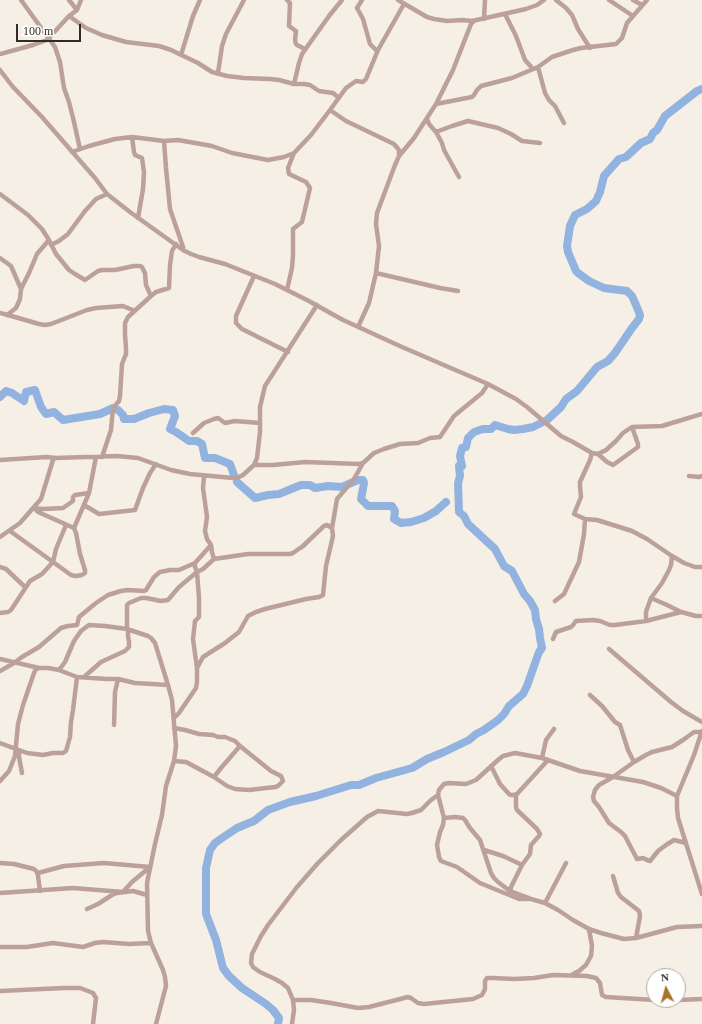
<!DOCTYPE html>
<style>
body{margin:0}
#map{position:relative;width:702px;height:1024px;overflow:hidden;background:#f6efe5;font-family:Georgia,serif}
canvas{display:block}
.north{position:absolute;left:646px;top:968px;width:40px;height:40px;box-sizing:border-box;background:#fff;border:1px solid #acaba9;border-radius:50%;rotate:354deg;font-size:11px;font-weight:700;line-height:16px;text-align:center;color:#2f2c28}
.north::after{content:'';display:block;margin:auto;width:14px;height:18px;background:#a5742a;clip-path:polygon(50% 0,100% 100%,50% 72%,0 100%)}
.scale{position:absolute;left:16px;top:24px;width:65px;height:18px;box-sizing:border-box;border:2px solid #2f2c28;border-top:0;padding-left:5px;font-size:12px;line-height:14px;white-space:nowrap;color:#2f2c28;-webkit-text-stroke:3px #fff;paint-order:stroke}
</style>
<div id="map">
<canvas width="702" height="1024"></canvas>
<div class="north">N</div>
<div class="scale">100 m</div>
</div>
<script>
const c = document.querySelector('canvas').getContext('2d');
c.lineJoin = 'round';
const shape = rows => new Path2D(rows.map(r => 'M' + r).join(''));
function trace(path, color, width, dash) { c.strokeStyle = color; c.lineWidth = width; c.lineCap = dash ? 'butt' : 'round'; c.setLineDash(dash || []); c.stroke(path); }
const river = shape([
 [0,397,6,391,12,393,24,401,26,392,35,390,41,407,46,414,54,412,63,420,100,414,113,408,118,410,123,415,124,419,134,419,149,413,164,409,173,410,175,416,170,429,176,432,189,441,197,441,202,444,205,458,215,458,230,464,234,475],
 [237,482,255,498,268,495,279,494,301,485,310,485,315,488,328,486,342,487,358,480,363,480,364,483,361,499,368,506,392,506,395,511,394,519,401,523,411,522,424,518,436,511,446,502],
 [278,1024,279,1018,273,1010,266,1004,242,988,229,976,223,968,216,940,206,914,206,868,210,850,215,843,222,838,237,828,254,821,268,810,290,802,316,796,351,785,359,785,376,778,412,768,427,759,444,752,469,740,476,734,484,730,498,720,504,714,509,706,523,694,527,686,539,652,542,648,540,638,539,629,536,619,535,610,530,601,524,594,512,571,504,566,495,549,468,524,464,516,459,512,458,483,460,476,459,466,462,466,460,456,462,448,466,447,468,438,474,432,483,429,491,429,495,425,508,429,514,430,523,429,533,427,547,420,561,407,566,399,577,391,597,367,608,361,615,353,632,328,639,319,640,315,636,305,632,296,627,291,604,288,589,281,578,273,576,271,568,252,567,246,570,226,575,215,587,209,596,201,600,192,604,176,619,159,626,157,641,143,650,139,653,133,657,130,665,116,697,91,702,89]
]);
const street = shape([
 [21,0,55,47,60,62,64,88,69,102,74,122,80,149],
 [69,0,77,10],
 [287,0,290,3,289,26,296,31,295,40,296,44,297,45,305,49],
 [362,0,357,8,363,19,370,44,377,51],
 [398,0,427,17,434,19,447,21,462,20,472,21,526,9,537,5,544,0],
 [556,0,566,8,572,15,578,29,590,48],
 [609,0,633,16],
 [633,0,642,5],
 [505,14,516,36,525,60,533,69],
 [69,16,86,28,102,35,126,42,159,46,171,50,198,63,212,72,227,76,244,78,270,79,279,80,294,84,304,84,310,85,319,91,333,93,339,98],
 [484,19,485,0],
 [0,54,33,45,47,40,69,16,77,10,81,0],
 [181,55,193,16,200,0],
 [538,67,545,93,549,100,555,106,564,123],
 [0,70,13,87,42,117,95,178,107,194,130,212,183,250,191,254,199,257,225,264,275,284,307,300,343,320,402,347,488,384,516,399,527,407,561,436,573,442,592,453,598,454,606,450,616,441,623,433,632,427,662,426,702,414],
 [218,73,222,46,226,34,244,0],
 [294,84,299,63,302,54,329,16,342,0],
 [436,104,472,97,474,95,477,90,481,86,512,78,538,67,552,57,573,50,581,48,616,44,622,38,627,23,647,0],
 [330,110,346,121,394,144,399,150,399,156],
 [427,119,429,124,436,132,442,143,444,150,459,177],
 [436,132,452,126,468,121,498,128,511,134,522,141,540,143],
 [132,137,134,152,135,155,142,158,144,172,143,189,138,218],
 [164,141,166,168,170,209,183,247,183,250],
 [72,152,89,146,115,139,132,137,164,141,178,140,212,146,232,153,268,160,284,157,294,153],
 [0,194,28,215,42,229,49,240,56,254,69,270,75,274,85,280,98,271,102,270,115,270,134,266,140,266,142,267,145,273,146,285,151,296],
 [51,245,59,241,68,234,85,211,96,199,107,194],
 [0,258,11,266,21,289],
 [376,273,440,288,458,291],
 [254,276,236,316,236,323,242,329,288,352],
 [287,290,292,268,293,255,293,229,302,222,310,188,306,182,289,174,288,168,294,153,311,135,330,110,346,88,356,81,363,82,366,79,378,50,404,4],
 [0,313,15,317,39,324,45,325,51,324,87,310,96,308,123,306,135,311],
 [7,315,16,308,20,299,21,289,29,273,37,254,49,240],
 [358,327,369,303,376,273,379,246,376,224,377,213,395,165,399,156,414,138,436,104,453,70,471,24,474,21],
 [193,433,204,423,214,419,218,418,225,423,235,421,260,423],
 [592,453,590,460,580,482,580,487,581,497,574,514,585,519,597,520,632,531,647,539,672,556,684,563,695,567,702,567],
 [598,454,607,462,613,465,638,447,638,444,632,427],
 [102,457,111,430,113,408,119,401,120,396,122,364,126,354,126,348,125,335,125,323,128,317,151,296,156,292,169,288,170,265,172,251,176,244],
 [0,460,47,457,55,458,117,456,138,458,171,470,190,474,233,478,237,478,243,475,254,465,257,458,260,432,260,407,265,386,317,305],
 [254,465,273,465,305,462,359,464,363,463,374,453,384,449,400,444,418,443,430,438,440,437,454,416,482,393,488,384],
 [204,476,203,488,207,517,205,531,207,539,211,545,212,552,214,559],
 [689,476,699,477,702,476],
 [84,505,99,514,135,510,143,488,150,473,156,464],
 [34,508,43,509,63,508,73,501,73,497,75,495,89,493],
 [74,528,89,493,96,457],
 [10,531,71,575,76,576,82,575,85,573,85,570,80,554,76,533,74,528,38,512,34,508],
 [0,537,20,523,41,499,53,460,55,458],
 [0,567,6,569,25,587],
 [651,598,667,605,681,612],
 [555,601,564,594,579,562,584,534,585,519],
 [0,613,8,612,11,610,30,581,42,574,53,562,56,549,66,525],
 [646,621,646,612,651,598,662,583,669,570,671,565,672,556],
 [127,629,127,605,129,603,141,598,146,598,161,601,168,600,179,587,197,572,203,569,214,559,248,554,290,554,293,553,300,548,302,547,324,526,327,525,332,528],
 [553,639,556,632,571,627,573,625,576,621,593,620,600,621,610,625,615,625,646,621,681,612,696,616,702,616],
 [609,649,671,702,683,711,702,722],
 [0,659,39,668],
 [197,668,203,657,225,643,239,632,248,616,256,612,265,609,306,599,319,597,323,595,326,566,333,536,332,528,337,499,354,479,363,463],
 [59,670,65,662,74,641,81,631,89,625,105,626,127,629,148,636,151,638,155,643,168,685,172,700,176,746,174,761,166,786,162,815,155,844,147,883,148,931,151,943,163,970,165,977,166,986,156,1024],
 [0,671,14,663,22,657,39,647,61,628,68,626,77,625,79,617,96,603,108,595,121,591,128,590,144,591,146,590,154,577,160,572,170,570,179,570,195,563,211,545],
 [84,677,101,662,125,651,129,647,129,642,128,636,128,630],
 [590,695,602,706,615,722,620,725,628,750,634,762],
 [174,718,179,713,196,688,197,682,197,668,193,639,195,621,199,617,199,598,197,572,195,567,195,563],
 [114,725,115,692,118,679],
 [702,731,694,755,677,796,677,808,678,818,702,894],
 [0,743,27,753,43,755,53,753,63,753,66,751,70,737,71,722,73,710,77,677],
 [19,750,19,757,22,773],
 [542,758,546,740,554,729],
 [174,761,186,762,214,777,227,786,235,789,249,790,275,787,278,786,283,781,281,776,271,771,240,746,235,741,225,737,218,737,213,735,199,734,185,730,174,728],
 [491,766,500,784,509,794,511,795,514,795,517,794,548,760],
 [214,777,221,768,240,746],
 [0,781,9,771,15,756,18,724,23,705,34,673,36,669,39,668,48,668,59,670,77,677,107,679,118,679,135,683,168,685],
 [438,795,444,818,443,825,440,832,437,845,439,857,441,861,457,867,480,883,519,899,531,899,545,903,558,910,573,920,589,929,601,933,624,939,636,938,677,927,702,926],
 [444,818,455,817,463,818,465,820,470,828,480,840,491,873,494,878,498,882,510,891,529,898],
 [686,843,674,840,666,845,658,851,650,861,647,860,643,858,637,859,625,836,621,832,609,823,599,807,594,801,593,797,595,790,599,785,613,777,634,762,646,755,652,752,672,747,683,740,694,732,702,732],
 [484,850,503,856,522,865],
 [0,863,14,864,34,869,37,872,38,876,40,891],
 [38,873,64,866,104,863,150,867],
 [613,876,618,893,621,897,639,911,640,916,636,938],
 [0,893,73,888,123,892,132,882,150,867],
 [510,893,511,887,522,865,530,854,531,845,539,836,540,834,537,829,517,810,516,807,516,795],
 [545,903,566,863],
 [87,909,98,904,112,895,117,893,133,891,147,895],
 [0,947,27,947,53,943,83,947,95,943,103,942,129,944,151,943],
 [573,974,579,971,586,965,591,956,592,946,589,929],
 [0,991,64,988,80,988,88,991,93,993,96,998,93,1024],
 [293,1000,311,1000,331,1003,358,1008,369,1007,404,998,408,997,411,998,418,1003,424,1004,473,999,482,995,485,989,485,981,487,978,493,978,514,979,534,978,553,975,587,976,596,978,600,983,602,995,606,997,654,1000],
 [657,1000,667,1000],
 [678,1000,702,999],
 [292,1024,294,1010,293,1000,288,988,282,983,275,979,260,972,253,967,251,963,252,954,261,936,268,925,297,887,318,863,341,840,367,817,378,811,407,814,412,813,421,810,431,800,438,795,439,790,444,784,449,783,466,784,476,780,498,760,503,756,515,753,542,758,580,771,643,782,661,788,677,796]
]);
trace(river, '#92b3df', 8);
trace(street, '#bba19a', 4.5);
</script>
